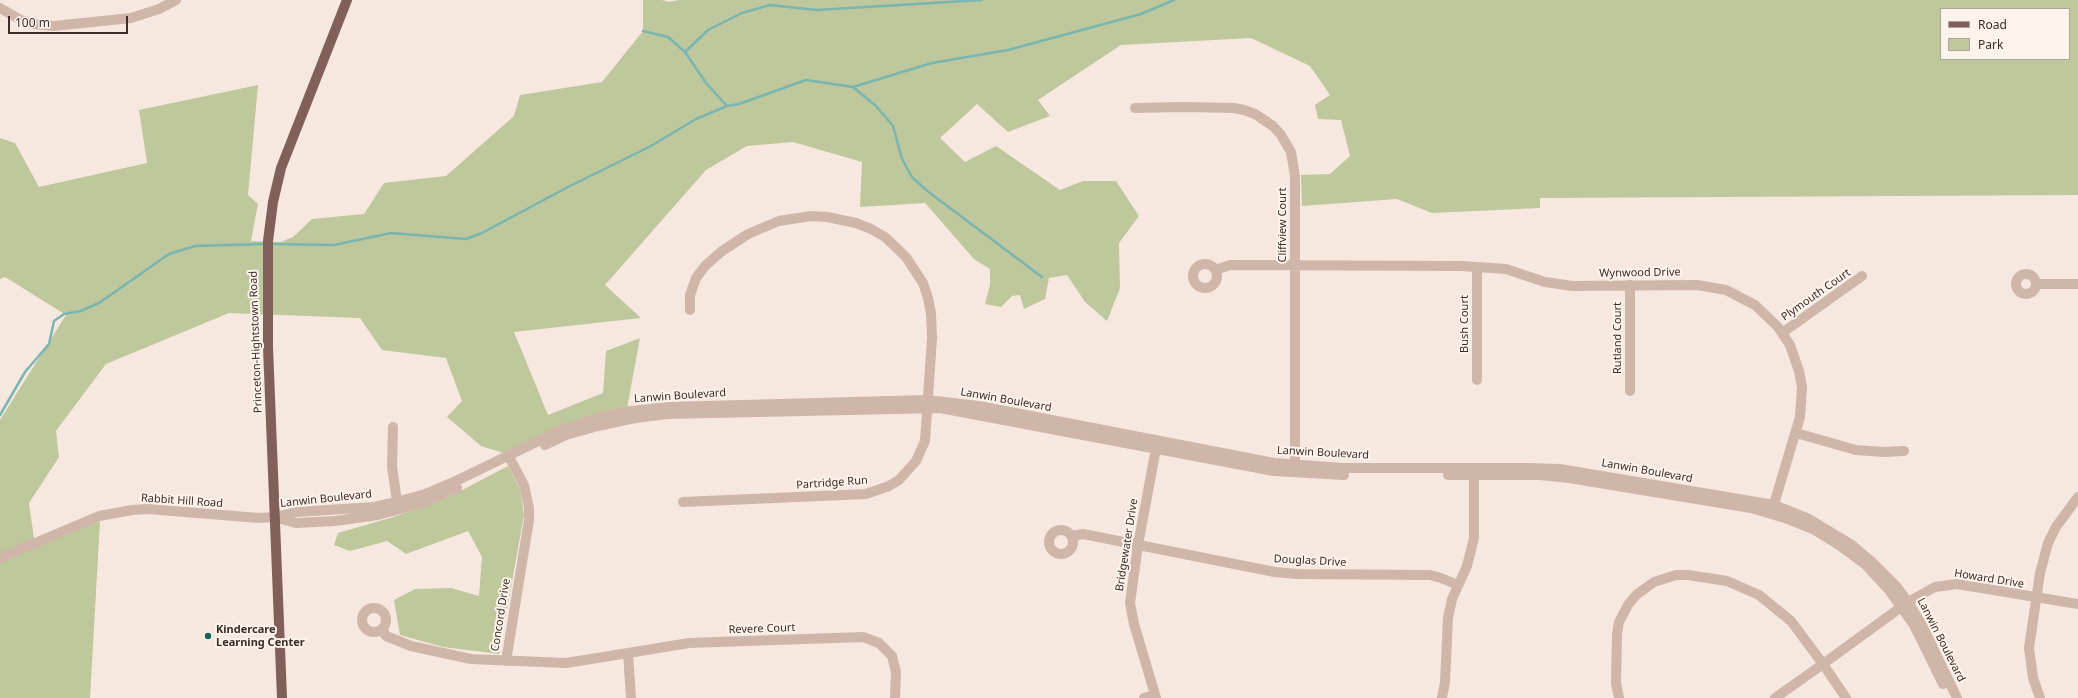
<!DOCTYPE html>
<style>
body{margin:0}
#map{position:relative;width:2078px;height:698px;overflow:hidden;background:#f6e8df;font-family:"Noto Sans",sans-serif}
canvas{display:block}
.legend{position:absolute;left:1940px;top:8px;width:130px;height:52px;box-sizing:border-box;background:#fcf3ec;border:1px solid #afa49e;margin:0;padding:5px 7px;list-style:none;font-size:12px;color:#3c2d29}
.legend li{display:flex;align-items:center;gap:8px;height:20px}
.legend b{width:20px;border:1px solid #afa49e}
.scale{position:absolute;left:8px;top:16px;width:120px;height:18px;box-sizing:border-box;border:2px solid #3c2d29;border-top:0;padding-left:5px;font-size:12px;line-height:14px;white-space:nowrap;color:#3c2d29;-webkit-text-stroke:3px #fcf3ec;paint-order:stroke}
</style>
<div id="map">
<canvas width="2078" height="698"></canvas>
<ul class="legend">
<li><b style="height:5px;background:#806059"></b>Road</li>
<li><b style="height:11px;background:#bfc79c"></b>Park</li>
</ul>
<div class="scale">100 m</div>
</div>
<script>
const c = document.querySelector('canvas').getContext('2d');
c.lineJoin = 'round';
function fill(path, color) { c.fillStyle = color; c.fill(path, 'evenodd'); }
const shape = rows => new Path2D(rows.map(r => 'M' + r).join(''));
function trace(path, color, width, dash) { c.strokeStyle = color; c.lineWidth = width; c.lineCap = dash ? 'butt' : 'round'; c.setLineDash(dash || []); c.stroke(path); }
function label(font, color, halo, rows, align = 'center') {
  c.font = font + ' "Noto Sans",sans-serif'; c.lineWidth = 4; c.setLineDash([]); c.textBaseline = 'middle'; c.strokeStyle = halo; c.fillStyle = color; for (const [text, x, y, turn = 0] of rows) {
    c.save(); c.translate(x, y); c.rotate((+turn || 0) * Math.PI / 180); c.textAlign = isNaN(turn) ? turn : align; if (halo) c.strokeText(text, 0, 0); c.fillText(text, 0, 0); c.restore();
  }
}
const green = shape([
 [643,0,662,0,669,2,679,0,2078,0,2078,195,1540,198,1540,208,1432,213,1397,199,1302,206,1301,175,1330,174,1350,156,1341,120,1318,119,1315,105,1330,95,1310,66,1251,38,1121,45,1038,100,1050,116,1008,132,977,104,940,138,965,162,996,146,1060,190,1083,181,1116,181,1139,216,1119,243,1120,288,1107,321,1085,302,1067,275,1049,278,1045,299,1024,309,1020,295,1012,296,1001,307,985,304,990,285,990,269,974,259,925,203,860,207,862,162,793,142,747,146,706,170,605,285,641,318,514,332,548,415,603,393,606,351,640,338,627,408,503,453,481,446,447,417,462,401,446,358,382,350,360,318,229,313,106,364,56,431,59,457,29,503,35,546,100,521,90,698,0,698,0,420,66,315,5,277,0,279,0,138,15,143,39,187,147,163,139,110,258,85,248,195,258,204,251,241,281,242,293,237,312,219,364,214,384,183,446,176,514,116,520,95,602,82,643,31],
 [1941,9,2069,9,2069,59,1941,59],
 [508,466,520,489,524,515,499,654,443,647,400,635,394,600,415,589,451,588,479,596,482,557,468,531,406,554,387,541,350,551,334,545,338,533,390,518,449,497]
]);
const stream = shape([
 [643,31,668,37,685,52,706,83,727,106],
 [685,52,708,30,742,13,770,5,816,10,982,0],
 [853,87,876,106,893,126,902,159,912,177,926,190,1042,277],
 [270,244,334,245,391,233,466,239,482,233,568,187,651,146,696,119,727,106,739,104,806,80,853,87,932,63,1008,50,1141,14,1174,0],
 [0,415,25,372,49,344,54,321,64,314,81,311,99,303,169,254,195,246,265,244]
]);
const minor = shape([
 [0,8,21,20,34,24,54,26,131,18,159,9,176,0],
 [1135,108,1183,107,1234,108,1244,110,1255,114,1273,126,1281,135,1291,152,1295,176,1295,471],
 '1193 276a12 12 0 1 1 24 0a12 12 0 1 1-24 0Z',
 [1477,267,1477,380],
 [1215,270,1230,265,1461,266,1506,269,1545,282,1572,286,1697,285,1726,290,1755,305,1778,327,1790,345,1799,371,1802,387,1800,417,1772,511],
 '2016 284a10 10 0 1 1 20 0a10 10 0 1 1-20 0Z',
 [2036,284,2078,284],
 [1630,285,1630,391],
 [1782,333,1862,276],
 [393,427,392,467,398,508],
 [1796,433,1856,450,1884,452,1904,451],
 [545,445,566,435,598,426,635,418,667,414,940,408,1274,471,1344,475],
 [1448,475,1540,475,1569,478,1751,508,1788,519,1813,529,1839,545,1866,565,1889,590,1914,625,1943,684],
 [683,502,866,494,889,486,899,480,916,461,925,441,932,338,931,313,928,298,923,283,906,257,885,237,871,229,856,223,827,217,811,216,779,221,748,234,722,251,705,266,696,278,690,295,690,310],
 [277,518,296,523,335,521,378,515,424,502,457,488],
 '1049 542a12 12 0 1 1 24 0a12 12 0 1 1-24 0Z',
 [1071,536,1083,534,1275,572,1297,574,1430,575,1441,578,1458,585],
 [0,558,99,516,132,510,148,509,259,518,275,517,296,512,374,507,397,502,425,494,458,480,561,430,598,418,631,411,668,407,927,400,979,406,1274,463,1343,468,1528,468,1560,469,1774,505,1809,519,1852,545,1872,562,1896,586,1908,602,1922,625,1957,698],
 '362 620a12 12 0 1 1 24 0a12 12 0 1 1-24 0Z',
 [382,629,386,636,411,646,471,659,566,663,628,653],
 [506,661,529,520,529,508,524,485,508,455],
 [631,698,628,653,689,643,863,637,879,643,892,656,896,672,895,698],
 [1144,698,1155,695],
 [1156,698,1134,624,1130,603,1138,545,1157,443],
 [1442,698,1445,682,1448,618,1452,599,1467,566,1474,538,1474,469],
 [1619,698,1616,683,1617,634,1619,622,1628,605,1636,595,1654,582,1676,575,1688,575,1727,581,1759,595,1791,621,1823,664,1775,698],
 [1846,698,1823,664,1908,602,1935,587,1957,584,2078,604],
 [2040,698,2033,678,2029,648,2040,573,2048,543,2056,527,2078,497]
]);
const major = shape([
 [282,698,268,347,268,241,273,202,281,168,347,0]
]);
const markers = [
 [208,636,4,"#19635d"]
];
const streetNames = [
 ["Cliffview Court",1283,225,-90],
 ["Wynwood Drive",1640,273,-1],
 ["Plymouth Court",1816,295,-35],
 ["Bush Court",1465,324,-90],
 ["Rutland Court",1618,338,-90],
 ["Princeton-Hightstown Road",256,342,-92],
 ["Lanwin Boulevard",680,396,-4],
 ["Lanwin Boulevard",1006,400,10],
 ["Lanwin Boulevard",1323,453,3],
 ["Lanwin Boulevard",1647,471,10],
 ["Partridge Run",832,483,-4],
 ["Lanwin Boulevard",326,499,-6],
 ["Rabbit Hill Road",182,501,4],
 ["Bridgewater Drive",1127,545,-81],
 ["Douglas Drive",1310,561,3],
 ["Howard Drive",1989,579,9],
 ["Concord Drive",501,615,-81],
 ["Revere Court",762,629,-2],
 ["Lanwin Boulevard",1941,640,63]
];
const poiNames = [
 ["Kindercare",216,630],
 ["Learning Center",216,643]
];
fill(green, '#bfc79c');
trace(stream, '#7ab6b0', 2.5);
trace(minor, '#d0b5a9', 10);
trace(major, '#806059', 10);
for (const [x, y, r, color] of markers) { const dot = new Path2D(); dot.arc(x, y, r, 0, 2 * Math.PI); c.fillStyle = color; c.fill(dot); trace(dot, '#fcf3ec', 1.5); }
label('11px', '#3c2d29', '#fcf3ec', streetNames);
label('bold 11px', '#3c2d29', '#fcf3ec', poiNames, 'left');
</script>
